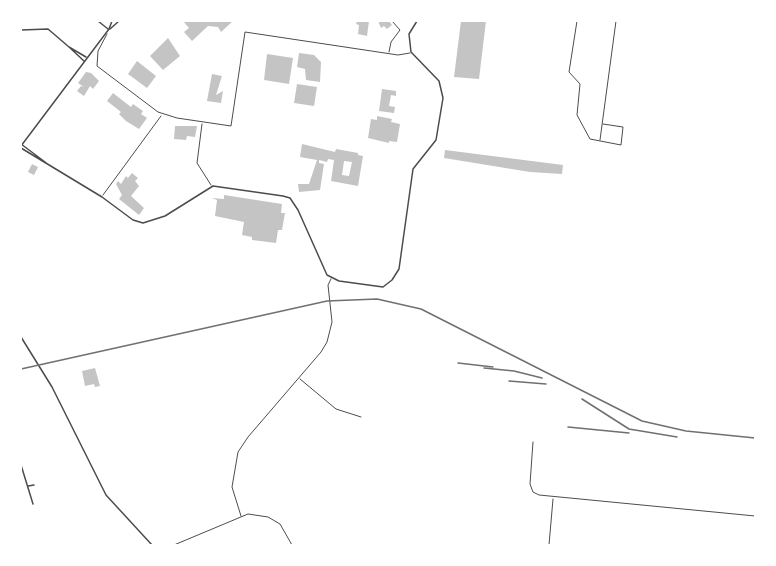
<!DOCTYPE html>
<style>
body{margin:0}
#map{position:relative;width:776px;height:566px;overflow:hidden;background:#fff;font-family:"Sofia Sans Condensed",sans-serif}
canvas{display:block}
.frame{position:absolute;inset:0;border:22px solid #fff;pointer-events:none}
</style>
<div id="map">
<canvas width="776" height="566"></canvas>
<div class="frame"></div>
</div>
<script>
const c = document.querySelector('canvas').getContext('2d');
c.lineJoin = 'round';
function fill(path, color) { c.fillStyle = color; c.fill(path, 'evenodd'); }
const shape = rows => new Path2D(rows.map(r => 'M' + r).join(''));
function trace(path, color, width, dash) { c.strokeStyle = color; c.lineWidth = width; c.lineCap = dash ? 'butt' : 'round'; c.setLineDash(dash || []); c.stroke(path); }
const building = shape([
 [183,21,233,21,221,32,218,27,208,26,192,41,184,32,189,28],
 [357,21,369,21,367,36,358,34,359,25,356,24],
 [378,21,389,21,392,25,387,29,384,26,381,28],
 [461,21,486,21,479,79,454,77],
 [168,38,180,56,163,70,150,56],
 [299,53,314,55,321,62,320,82,306,80,305,69,297,67],
 [267,54,293,58,289,84,264,80],
 [137,61,156,76,147,88,128,74],
 [86,72,91,73,99,81,93,89,90,86,84,96,77,91,81,86,84,87,78,83],
 [212,74,222,76,216,95,223,91,221,103,207,101],
 [297,84,317,87,314,106,294,103],
 [382,89,396,91,396,96,391,95,389,106,395,107,394,113,379,111],
 [113,93,131,107,133,104,143,111,141,114,147,118,139,129,126,121,119,114,121,112,107,101],
 [377,116,392,119,391,122,400,124,397,142,389,141,389,143,368,138,371,119,377,120],
 [175,126,197,126,195,137,187,136,186,140,174,139],
 [302,144,335,152,336,149,358,153,358,155,363,156,358,186,331,181,334,160,328,159,327,162,319,160,319,163,324,164,320,190,299,192,298,184,309,184,317,160,300,157],
 [344,161,352,162,349,176,342,175],
 [445,150,563,165,562,174,530,172,444,158],
 [32,164,38,167,34,175,28,172],
 [132,173,138,178,135,181,139,186,131,196,144,208,139,215,119,199,122,195,116,184,118,181,121,184,126,176,128,178],
 [224,195,282,204,281,213,285,213,282,230,278,230,276,243,252,240,252,237,242,235,244,222,215,216,217,200,212,198,224,199],
 [95,368,100,386,95,387,94,384,85,386,82,371]
]);
const service = shape([
 [577,21,569,72,580,84,577,115,590,139,621,145,623,127,603,124],
 [107,34,98,51,97,66,158,112,177,118,231,126,245,32,398,55,410,53],
 [389,52,391,42,400,30,392,21],
 [202,124,197,163,211,185],
 [600,140,616,21],
 [103,195,161,116],
 [300,379,336,409,361,417],
 [533,442,530,484,533,492,539,495,755,516],
 [241,516,232,487,238,452,248,437,321,352,327,342,332,322,328,285,331,279],
 [174,545,248,514,268,517,280,524,292,545],
 [549,545,553,499]
]);
const minor = shape([
 [98,21,108,29],
 [21,30,48,29,69,47],
 [84,61,69,47,86,57],
 [21,144,49,165],
 [21,148,102,197,133,220,143,223,165,216,213,186,283,196,290,198,298,210,327,275,339,281,383,287,392,280,399,269,413,169,436,140,443,98,439,81,411,52,409,34,417,21],
 [21,337,52,387,106,495,152,545],
 [21,465,33,504],
 [28,486,34,485]
]);
const tertiary = shape([
 [110,29,119,21],
 [21,146,109,29,112,21]
]);
const rail = shape([
 [458,363,493,367],
 [484,368,514,371,542,378],
 [21,369,327,301,377,299,421,309,642,421,686,431,755,438],
 [509,381,546,384],
 [582,399,629,429,677,437],
 [568,427,629,433]
]);
fill(building, '#c4c4c4');
trace(service, '#4c4c4c', 1);
trace(minor, '#4c4c4c', 1.5);
trace(tertiary, '#4c4c4c', 1.5);
trace(rail, '#707070', 1.5);
</script>
